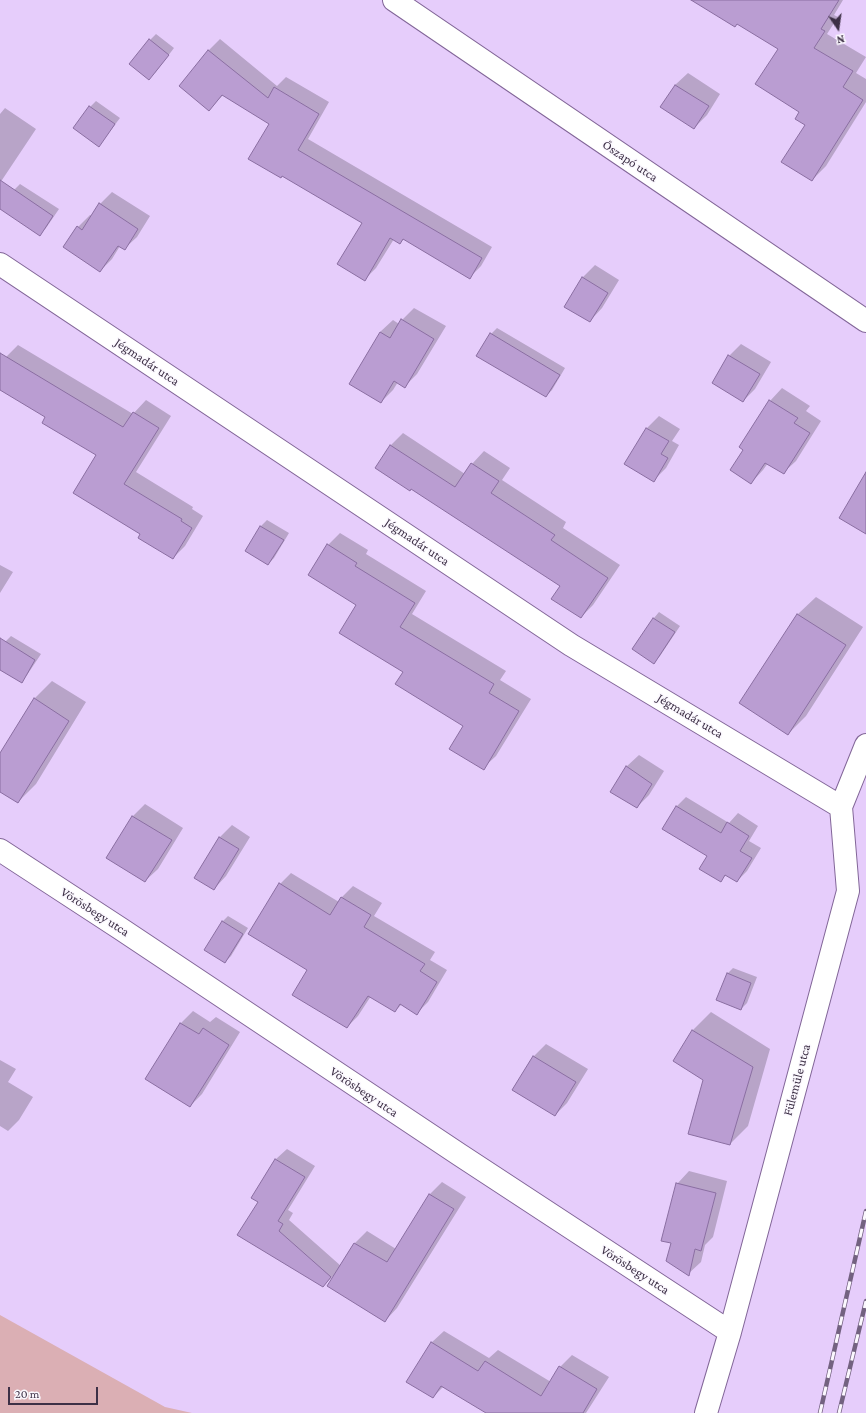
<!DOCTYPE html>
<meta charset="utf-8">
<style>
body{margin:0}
#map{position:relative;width:866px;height:1413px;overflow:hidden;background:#e6cdfb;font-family:"Crimson Pro",serif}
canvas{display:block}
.north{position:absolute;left:818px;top:8px;width:40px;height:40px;-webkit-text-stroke:3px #fbf8fe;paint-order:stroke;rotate:167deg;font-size:11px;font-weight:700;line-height:16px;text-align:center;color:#3d3046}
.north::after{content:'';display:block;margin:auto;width:14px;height:18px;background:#3d3046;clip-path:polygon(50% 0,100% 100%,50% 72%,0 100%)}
.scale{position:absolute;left:8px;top:1387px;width:90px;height:18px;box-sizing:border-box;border:2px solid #3d3046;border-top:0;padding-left:5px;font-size:12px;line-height:14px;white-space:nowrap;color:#3d3046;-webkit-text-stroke:3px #fbf8fe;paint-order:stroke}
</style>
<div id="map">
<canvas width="866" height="1413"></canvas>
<div class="north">N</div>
<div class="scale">20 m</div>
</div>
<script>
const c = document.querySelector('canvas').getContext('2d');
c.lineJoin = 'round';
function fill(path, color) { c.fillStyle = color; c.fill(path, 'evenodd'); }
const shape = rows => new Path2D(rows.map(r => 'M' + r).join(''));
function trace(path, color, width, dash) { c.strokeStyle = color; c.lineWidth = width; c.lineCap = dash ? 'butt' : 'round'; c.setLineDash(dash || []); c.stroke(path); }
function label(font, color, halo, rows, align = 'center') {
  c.font = font + ' "Crimson Pro",serif'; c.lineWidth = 3; c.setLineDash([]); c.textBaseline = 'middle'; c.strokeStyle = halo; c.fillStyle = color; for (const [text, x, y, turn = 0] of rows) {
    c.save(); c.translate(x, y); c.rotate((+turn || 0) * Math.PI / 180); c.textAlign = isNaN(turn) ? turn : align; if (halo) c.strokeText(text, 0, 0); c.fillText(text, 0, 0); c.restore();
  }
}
const green = shape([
 [0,1315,165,1407,192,1413,0,1413]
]);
const shadow = shape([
 [696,0,843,0,834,15,838,17,827,34,866,57,856,73,866,79,866,102,826,166,812,180,806,124,779,49,738,23,735,26],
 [156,34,174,48,155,73,150,40],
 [220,39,277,86,286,77,329,102,308,139,492,247,481,266,470,277,404,239,400,243,394,239,376,268,365,279,363,223,270,124,223,95,209,110,180,86,209,50],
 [688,73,720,94,707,115,694,128,675,85],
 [96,101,120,118,104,139,99,145,75,128,90,107],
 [5,108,36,129,0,183,0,114],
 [20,184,59,209,46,228,40,234,14,190],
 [112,192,150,216,137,237,124,249,120,246,112,259,100,271,78,227,90,215,92,216,100,204],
 [595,265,619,280,602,308,590,321,582,278],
 [414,308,446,326,417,374,405,386,398,382,393,390,381,402,380,332,393,320,399,324,402,320],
 [497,328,565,368,552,390,546,396,491,334],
 [741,344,771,362,755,389,743,401,729,356],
 [18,345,133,414,146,400,171,416,136,472,193,507,192,509,203,516,185,546,173,558,142,534,97,455,47,417,0,389,0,366,6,357],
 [782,388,810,406,806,411,821,421,796,461,783,473,768,463,763,470,751,483,745,449,770,401],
 [659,416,680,429,672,441,679,445,666,468,653,481,647,428],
 [403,433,465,474,472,464,484,451,510,468,502,480,566,522,563,528,620,565,593,605,581,617,562,586,412,488,376,468,391,445],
 [267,520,289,533,274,558,268,564,246,550,261,526],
 [340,533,368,550,366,554,426,591,412,614,506,671,500,680,531,699,496,756,483,768,464,726,405,672,357,605,328,545],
 [0,565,13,572,0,593],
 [816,597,863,627,806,716,788,734,740,703,798,614],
 [659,612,680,626,660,656,654,662,654,618],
 [11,636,41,654,27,675,21,681,0,668,0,649,5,642],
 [52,681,86,702,36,784,18,802,0,791,0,755,34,699],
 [639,755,664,771,649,795,637,807,626,767],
 [686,797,729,823,738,813,758,826,749,841,761,848,747,871,737,881,727,874,721,880,708,856,676,807],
 [145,804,183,828,158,869,145,881,107,858,133,816],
 [232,825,250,837,226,876,214,889,220,837],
 [291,873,339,902,342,897,353,886,382,903,374,916,435,952,430,960,447,970,428,1002,417,1013,402,1004,395,1011,371,996,358,1016,347,1027,308,970,280,884],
 [228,916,248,928,231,956,225,962,222,922],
 [733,968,757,977,747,1003,741,1009,727,974],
 [193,1011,210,1022,216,1017,240,1032,202,1094,190,1106,180,1024],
 [711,1012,770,1049,748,1126,730,1144,705,1079,674,1061,693,1030],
 [546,1044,588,1069,567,1103,555,1115,513,1090,534,1056],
 [0,1060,16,1069,8,1082,33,1097,19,1120,8,1131,0,1126],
 [287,1149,315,1166,288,1210,293,1213,289,1220,341,1266,355,1243,367,1231,396,1249,430,1194,442,1182,466,1197,397,1308,385,1321,335,1274,323,1286,239,1235,259,1202,252,1198,276,1159],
 [689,1171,727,1181,713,1237,705,1245,701,1262,688,1274,673,1242,677,1184],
 [444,1331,489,1358,498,1350,551,1382,560,1367,572,1355,609,1377,586,1413,488,1413,444,1386,433,1397,431,1343]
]);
const building = shape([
 [691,0,839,0,821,29,825,31,814,48,853,71,843,87,863,100,812,181,781,162,805,125,795,119,799,112,755,84,778,49,737,24,735,27,691,0],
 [149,39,169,55,149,80,129,64,149,39],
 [208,50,268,98,274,87,319,114,298,150,482,258,470,279,403,239,400,244,390,238,365,281,337,264,362,223,282,176,281,178,248,159,269,124,222,95,209,111,179,86,208,50],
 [675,85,709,106,694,129,660,107,675,85],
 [89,106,115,124,99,147,73,128,89,106],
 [0,180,53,216,40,236,0,209,0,180],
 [99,203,138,229,125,250,118,246,100,272,63,247,77,226,82,230,99,203],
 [582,277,608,293,590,322,564,307,582,277],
 [401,319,434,339,405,388,394,381,381,403,349,384,380,332,390,338,401,319],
 [490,333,560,375,546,397,476,356,490,333],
 [0,353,123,427,133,412,159,428,124,484,182,519,181,521,192,528,173,559,138,538,140,534,73,493,96,455,42,423,45,417,0,390,0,353],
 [728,355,760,374,743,402,712,383,728,355],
 [769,400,798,418,794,423,810,433,784,474,765,463,751,484,730,470,743,450,739,447,769,400],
 [646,428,669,441,661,454,668,458,654,482,624,464,646,428],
 [390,445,455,487,471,463,499,481,491,493,555,535,551,540,608,578,581,618,551,599,560,586,411,489,410,491,375,468,390,445],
 [866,472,866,534,839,518,866,472],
 [260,526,284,540,268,565,245,551,260,526],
 [327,544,357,563,355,566,415,603,400,627,494,684,489,693,519,711,484,770,449,749,463,726,395,684,403,672,339,633,356,605,308,575,327,544],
 [797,614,846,645,788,735,739,703,797,614],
 [653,618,675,632,654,664,632,649,653,618],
 [0,638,35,660,22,683,0,670,0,638],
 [34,698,69,721,18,803,0,792,0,753,34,698],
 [626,766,652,784,637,808,610,792,626,766],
 [676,806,721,833,727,822,749,836,740,851,752,858,737,882,725,875,721,882,699,869,707,856,662,829,676,806],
 [132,816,172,840,145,882,106,858,132,816],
 [219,837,239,849,214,890,194,878,219,837],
 [279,883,330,915,341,897,371,915,364,927,425,964,420,971,437,982,417,1015,400,1004,395,1012,368,996,347,1028,292,995,307,970,248,934,279,883],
 [222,921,243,934,225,963,204,950,222,921],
 [727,973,751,983,741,1010,716,1000,727,973],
 [180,1023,199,1034,203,1028,229,1045,190,1107,145,1079,180,1023],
 [692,1030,753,1067,730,1145,688,1134,703,1080,673,1061,692,1030],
 [533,1056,576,1082,555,1116,512,1090,533,1056],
 [275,1159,305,1177,278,1221,283,1224,279,1231,331,1277,323,1287,237,1235,258,1202,251,1198,275,1159],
 [676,1183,716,1193,701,1251,695,1249,689,1276,666,1261,671,1243,661,1241,676,1183],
 [429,1194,454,1209,385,1322,327,1286,354,1243,387,1262,429,1194],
 [431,1342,478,1371,485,1361,541,1396,559,1366,597,1389,583,1413,486,1413,441,1386,433,1398,406,1382,431,1342]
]);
const street = shape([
 [394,0,866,321],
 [0,264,571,645,841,807],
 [0,850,121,929,460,1155,730,1332],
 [706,1413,730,1332,848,891,841,807,866,745]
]);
const rail = shape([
 [820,1413,866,1211],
 [839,1413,866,1301]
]);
const streetNames = [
 ["Őszapó utca",630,161,34],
 ["Jégmadár utca",147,362,34],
 ["Jégmadár utca",417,542,34],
 ["Jégmadár utca",690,716,31],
 ["Vörösbegy utca",95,912,33],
 ["Fülemüle utca",797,1080,-75],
 ["Vörösbegy utca",364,1092,34],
 ["Vörösbegy utca",635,1270,33]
];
fill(green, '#dbafb4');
fill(shadow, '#0003');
fill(building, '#ba9dd2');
trace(building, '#8a6ea1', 1);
trace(street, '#826698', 24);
trace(street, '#fff', 22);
trace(rail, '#736280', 4.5);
trace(rail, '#fbf8fe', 3, [9]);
label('13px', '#3d3046', '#fbf8fe', streetNames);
</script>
